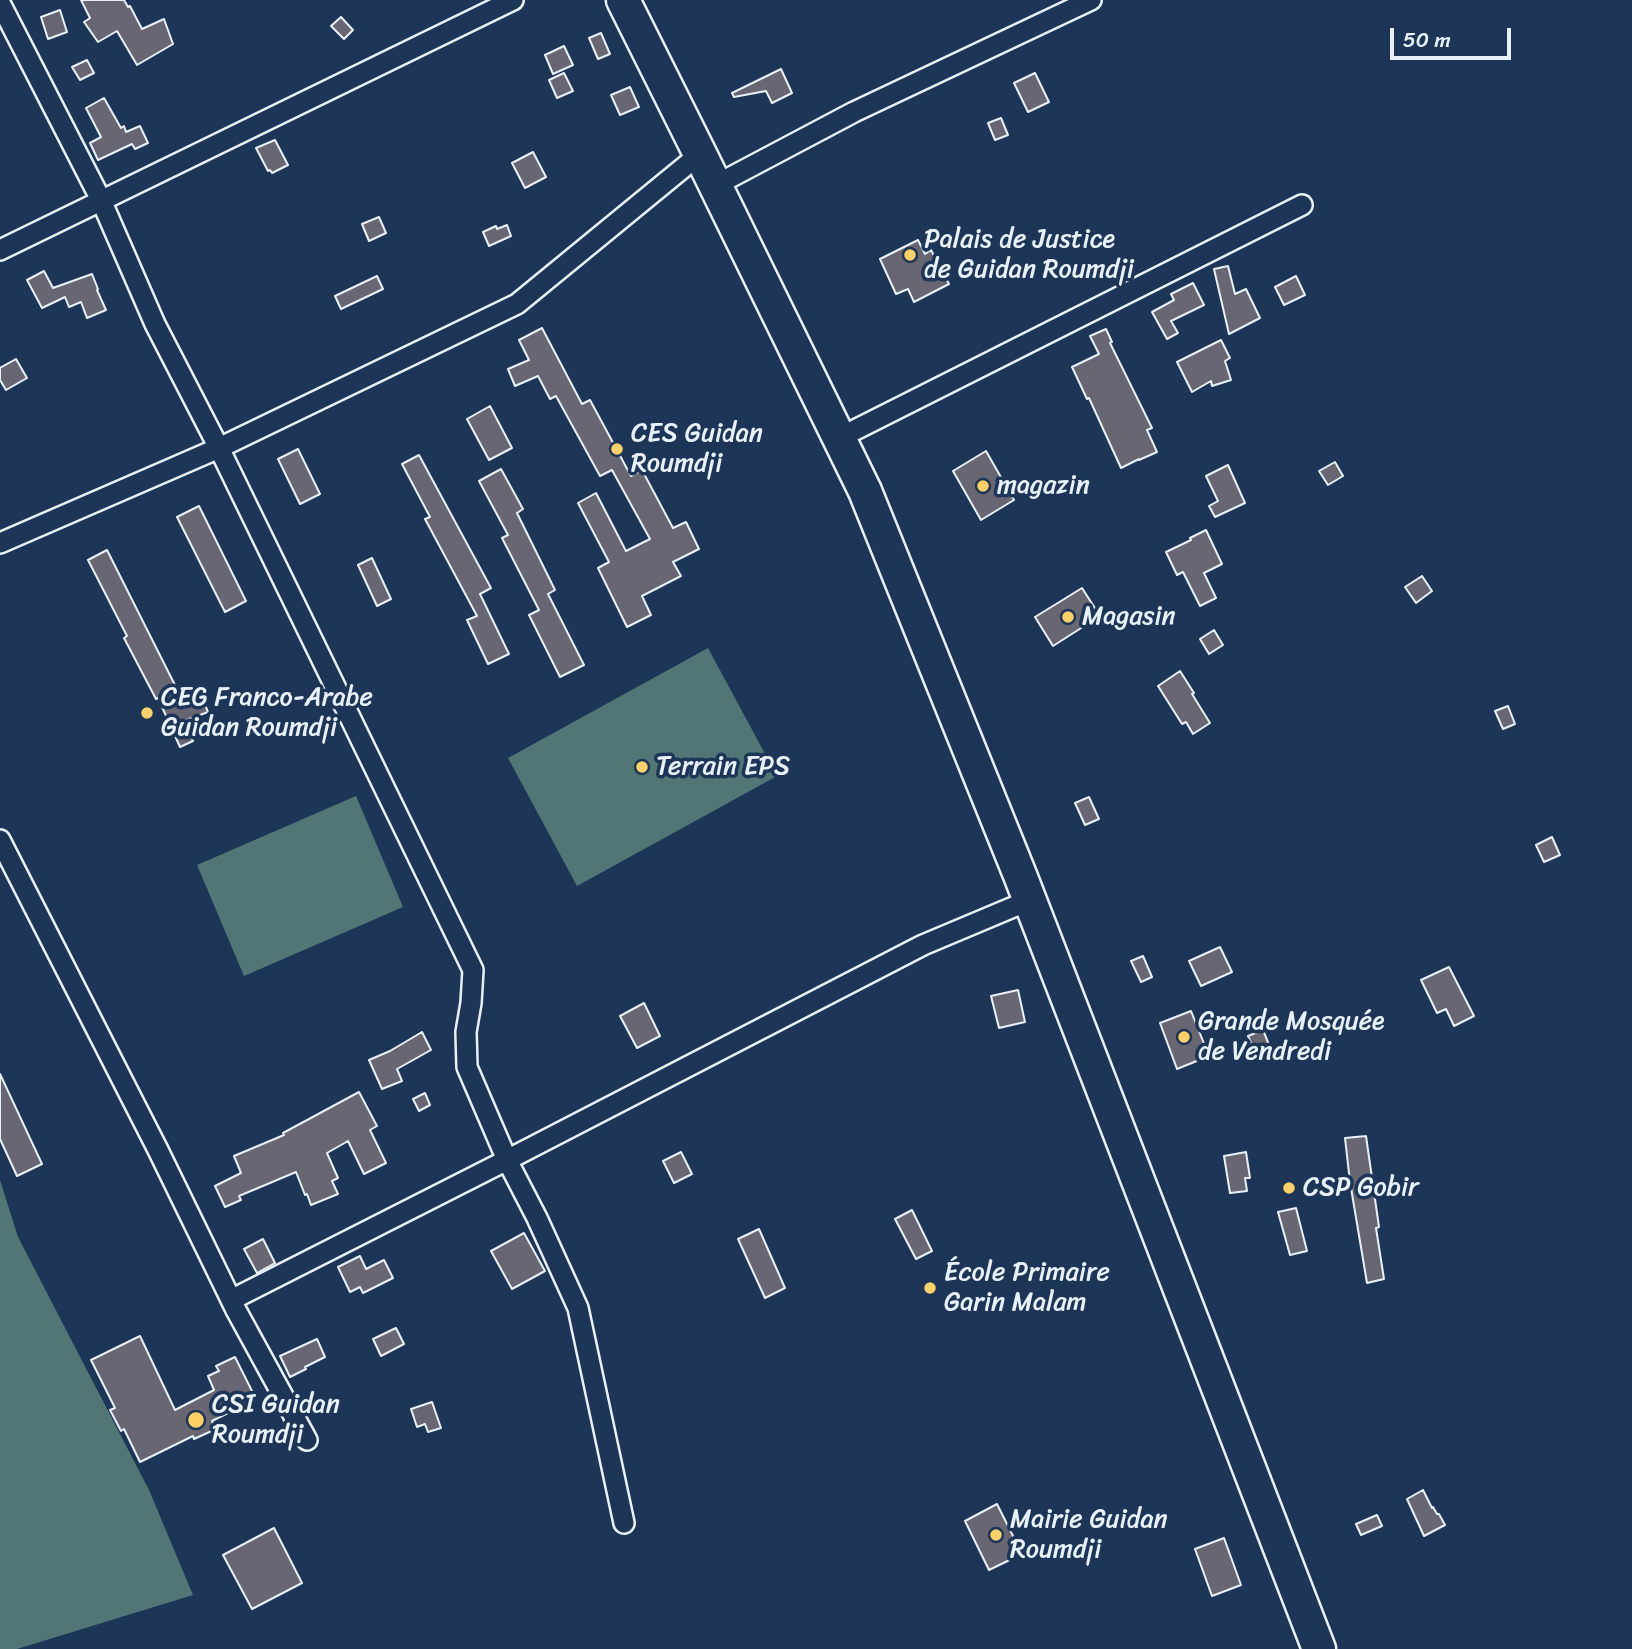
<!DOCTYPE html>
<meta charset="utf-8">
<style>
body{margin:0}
#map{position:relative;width:1632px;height:1649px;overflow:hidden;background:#1d3557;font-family:Sriracha,sans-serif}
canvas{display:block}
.scale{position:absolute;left:1390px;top:28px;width:121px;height:32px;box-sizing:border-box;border:4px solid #e8f1f8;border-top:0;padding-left:9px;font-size:21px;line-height:24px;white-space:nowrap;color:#e8f1f8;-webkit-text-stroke:5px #1d3557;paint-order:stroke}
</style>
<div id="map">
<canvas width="1632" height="1649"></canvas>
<div class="scale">50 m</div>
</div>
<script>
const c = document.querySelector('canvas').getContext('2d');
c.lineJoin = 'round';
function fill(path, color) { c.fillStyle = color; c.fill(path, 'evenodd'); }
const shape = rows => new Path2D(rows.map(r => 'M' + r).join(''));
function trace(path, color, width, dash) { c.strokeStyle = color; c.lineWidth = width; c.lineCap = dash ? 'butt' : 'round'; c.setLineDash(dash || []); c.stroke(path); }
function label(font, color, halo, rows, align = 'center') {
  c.font = font + ' Sriracha,sans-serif'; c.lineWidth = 7; c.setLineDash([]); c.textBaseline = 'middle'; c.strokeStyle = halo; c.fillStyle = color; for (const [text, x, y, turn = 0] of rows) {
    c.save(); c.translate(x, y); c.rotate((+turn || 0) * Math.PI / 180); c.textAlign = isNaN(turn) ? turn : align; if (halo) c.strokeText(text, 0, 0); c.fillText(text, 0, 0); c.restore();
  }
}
const green = shape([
 [708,648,777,776,577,886,508,758],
 [356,796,403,907,244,976,197,865],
 [0,1180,18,1237,149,1490,193,1595,17,1649,0,1649]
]);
const building = shape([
 [81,0,124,0,128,7,130,6,142,29,164,19,173,44,137,65,117,31,98,42,84,22,90,18,81,0],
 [60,10,67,32,48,39,41,17,60,10],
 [341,17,353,30,344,39,331,26,341,17],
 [601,33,610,54,598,59,589,38,601,33],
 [564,46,573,65,553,74,545,55,564,46],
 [87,60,94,73,80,80,72,67,87,60],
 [781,69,792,93,772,103,766,91,734,97,732,93,781,69],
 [564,73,573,91,557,98,549,80,564,73],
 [1035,73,1049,102,1028,112,1014,83,1035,73],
 [630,87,639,107,620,115,611,95,630,87],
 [104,98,121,128,124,126,126,132,140,126,148,143,135,149,132,144,98,160,90,143,101,137,86,108,104,98],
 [1001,118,1008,135,995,140,988,123,1001,118],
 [275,140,288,165,272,173,270,170,268,171,256,148,275,140],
 [533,152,546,177,525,188,512,163,533,152],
 [379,217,386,233,369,241,362,224,379,217],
 [507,225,511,236,489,246,483,232,496,226,497,229,507,225],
 [918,240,925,254,931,250,949,284,914,302,908,289,896,294,880,259,918,240],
 [1228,266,1235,294,1246,289,1260,318,1229,334,1214,269,1228,266],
 [44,271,53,288,92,274,98,289,97,290,106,310,87,318,81,302,69,307,65,297,42,308,27,280,44,271],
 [377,276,383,289,341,309,335,296,377,276],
 [1296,276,1305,295,1284,305,1275,287,1296,276],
 [1193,283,1204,305,1171,321,1178,333,1167,339,1152,312,1174,300,1171,294,1193,283],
 [542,328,582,404,590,400,631,476,642,470,673,528,686,522,699,549,673,562,681,576,642,596,651,615,627,627,598,568,609,562,578,503,596,493,626,551,650,539,612,470,600,476,556,396,550,399,538,376,515,386,508,369,529,360,519,340,542,328],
 [1106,329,1112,342,1110,343,1152,428,1147,430,1157,452,1139,460,1139,459,1121,468,1089,398,1087,399,1072,367,1099,354,1090,336,1106,329],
 [1221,340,1230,358,1225,361,1231,380,1212,386,1211,381,1192,392,1177,362,1221,340],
 [16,359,27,378,6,390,0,380,0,368,16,359],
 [490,406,512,448,489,460,467,419,490,406],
 [298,449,320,494,300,504,278,459,298,449],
 [986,451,1014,500,981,520,953,471,986,451],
 [419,455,491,588,480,594,509,654,488,664,467,620,477,616,425,519,430,517,402,464,419,455],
 [1335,462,1343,476,1328,485,1319,471,1335,462],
 [1228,465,1245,503,1215,517,1209,506,1218,501,1206,476,1228,465],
 [501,469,523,509,517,513,555,590,548,594,584,665,560,677,529,615,539,610,502,538,508,535,479,481,501,469],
 [199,506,246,601,225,612,177,517,199,506],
 [1206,530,1222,564,1204,573,1216,598,1200,606,1183,572,1177,575,1166,552,1191,540,1190,538,1206,530],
 [107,550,186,707,203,700,208,712,184,721,193,741,180,747,158,698,156,699,124,638,127,636,88,560,107,550],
 [372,558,391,599,377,606,358,565,372,558],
 [1422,576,1432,591,1416,603,1405,587,1422,576],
 [1082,588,1100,616,1053,646,1035,617,1082,588],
 [1214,630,1223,645,1209,654,1200,639,1214,630],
 [1180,671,1194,693,1192,694,1210,723,1193,734,1186,722,1182,724,1158,686,1180,671],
 [1508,706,1515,724,1503,729,1495,711,1508,706],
 [1089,797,1099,819,1085,825,1075,803,1089,797],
 [1552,837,1560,855,1544,862,1536,845,1552,837],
 [1220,947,1232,972,1201,986,1189,961,1220,947],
 [1143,956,1152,977,1141,982,1131,961,1143,956],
 [1449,967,1474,1016,1454,1026,1446,1009,1437,1013,1421,980,1449,967],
 [1018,990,1025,1022,999,1028,991,996,1018,990],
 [644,1003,660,1036,637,1048,620,1016,644,1003],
 [1191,1011,1209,1056,1177,1069,1160,1023,1191,1011],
 [1263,1030,1272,1052,1257,1058,1248,1036,1263,1030],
 [422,1032,431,1050,397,1069,402,1081,382,1089,369,1060,390,1051,422,1032],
 [0,1074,42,1164,17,1176,0,1139,0,1074],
 [359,1092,377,1126,370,1130,386,1163,364,1174,348,1141,327,1153,338,1178,332,1181,338,1194,311,1205,307,1194,305,1195,296,1172,239,1196,241,1200,225,1207,215,1186,241,1173,234,1156,284,1135,283,1133,359,1092],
 [425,1093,430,1105,419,1111,413,1099,425,1093],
 [1366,1136,1379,1227,1376,1228,1384,1279,1367,1283,1350,1182,1345,1138,1366,1136],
 [681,1152,692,1174,674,1183,663,1161,681,1152],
 [1246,1152,1250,1178,1245,1178,1247,1191,1230,1193,1224,1156,1246,1152],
 [1296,1208,1307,1251,1290,1255,1278,1212,1296,1208],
 [912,1210,932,1251,916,1259,895,1219,912,1210],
 [759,1229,785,1288,765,1298,738,1239,759,1229],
 [524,1233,545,1271,512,1289,491,1251,524,1233],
 [263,1239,275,1263,257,1273,244,1249,263,1239],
 [360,1256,366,1269,384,1260,393,1278,363,1293,360,1287,350,1292,338,1267,360,1256],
 [396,1328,404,1344,381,1356,373,1339,396,1328],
 [140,1336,175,1410,214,1390,208,1376,219,1371,216,1366,235,1357,256,1399,212,1421,216,1429,194,1439,193,1436,140,1462,124,1429,121,1431,110,1410,115,1408,91,1360,140,1336],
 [317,1339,325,1357,305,1367,306,1369,290,1377,280,1356,317,1339],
 [432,1402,441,1428,428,1432,425,1424,417,1427,411,1409,432,1402],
 [1423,1490,1432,1508,1433,1507,1437,1514,1439,1514,1445,1525,1424,1536,1407,1499,1423,1490],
 [997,1504,1022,1554,989,1570,965,1521,997,1504],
 [1377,1515,1382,1526,1361,1535,1356,1524,1377,1515],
 [274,1528,302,1583,252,1609,223,1555,274,1528],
 [1224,1538,1241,1585,1212,1596,1195,1549,1224,1538]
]);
const minor = shape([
 [0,3,101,200,155,324,219,448,473,970,471,1003,466,1032,467,1067,507,1160,537,1218,578,1308,624,1523],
 [716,185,854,112,1091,0],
 [0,250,513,0],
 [839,438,1302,205],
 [0,543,219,448,517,304,700,154],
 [0,840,158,1150,236,1310,307,1440],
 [231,1300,507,1160,923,945,1030,900]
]);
const trunk = shape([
 [623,0,700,154,865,491,1020,875,1319,1649]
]);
const markers = [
 [910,255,7,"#ffd166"],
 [617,449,7,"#ffd166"],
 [983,486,7,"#ffd166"],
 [1068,617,7,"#ffd166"],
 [147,713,7,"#ffd166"],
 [642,767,7,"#ffd166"],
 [1184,1037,7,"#ffd166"],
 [1289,1188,7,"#ffd166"],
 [930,1288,7,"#ffd166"],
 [196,1420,9,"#ffd166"],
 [996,1535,7,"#ffd166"]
];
const poiNames = [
 ["Palais de Justice",924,240],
 ["de Guidan Roumdji",924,270],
 ["CES Guidan",631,434],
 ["Roumdji",631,464],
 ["magazin",997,486],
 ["Magasin",1082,617],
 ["CEG Franco-Arabe",161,698],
 ["Guidan Roumdji",161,728],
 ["Terrain EPS",656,767],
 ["Grande Mosquée",1198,1022],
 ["de Vendredi",1198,1052],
 ["CSP Gobir",1303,1188],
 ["École Primaire",944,1273],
 ["Garin Malam",944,1303],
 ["CSI Guidan",212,1405],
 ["Roumdji",212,1435],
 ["Mairie Guidan",1010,1520],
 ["Roumdji",1010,1550]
];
fill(green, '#527576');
fill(building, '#696673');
trace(building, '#e8f1f8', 2);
trace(minor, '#e8f1f8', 24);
trace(trunk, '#e8f1f8', 37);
trace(minor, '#1d3557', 19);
trace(trunk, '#1d3557', 32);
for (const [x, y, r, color] of markers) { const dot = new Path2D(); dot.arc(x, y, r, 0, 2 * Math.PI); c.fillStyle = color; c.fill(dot); trace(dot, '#1d3557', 2.5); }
label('26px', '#e8f1f8', '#1d3557', poiNames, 'left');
</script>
